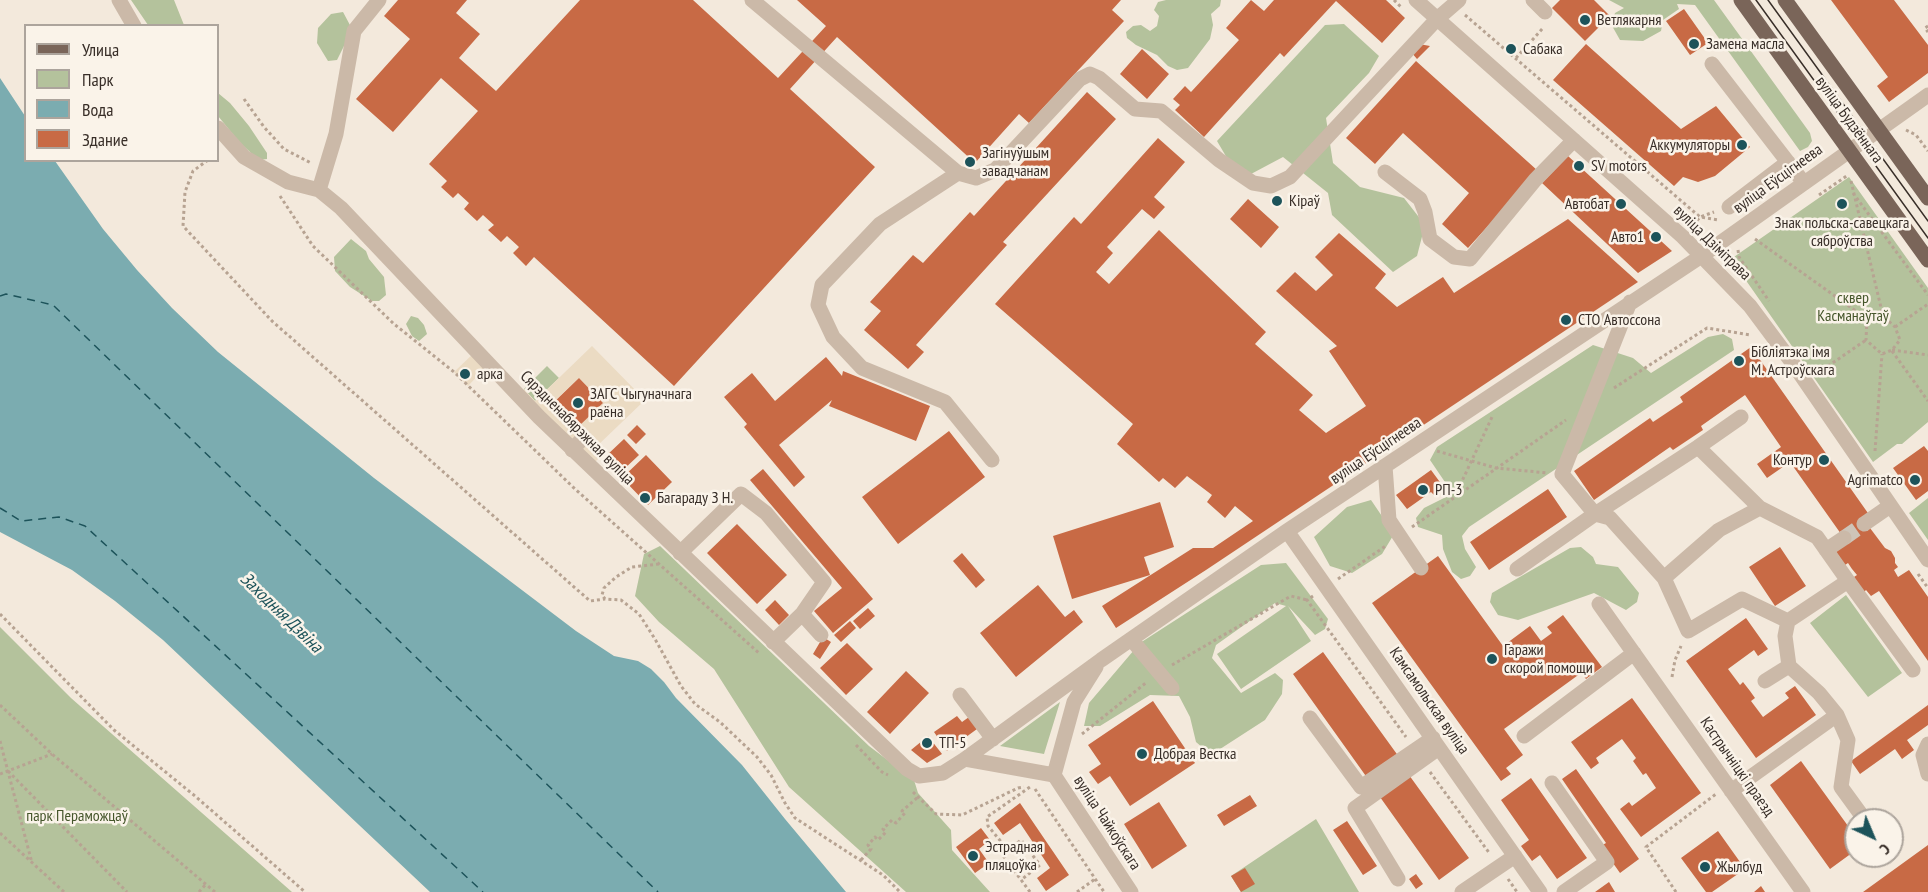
<!DOCTYPE html>
<meta charset="utf-8">
<style>
body{margin:0}
#map{position:relative;width:1928px;height:892px;overflow:hidden;background:#f3e9dc;font-family:"PT Sans Narrow",sans-serif}
canvas{display:block}
.legend{position:absolute;left:24px;top:24px;width:195px;height:138px;box-sizing:border-box;background:#faf3e9;border:2px solid #aca49c;margin:0;padding:8px 10px;list-style:none;font-size:18px;color:#382e28}
.legend li{display:flex;align-items:center;gap:12px;height:30px}
.legend b{width:30px;border:2px solid #aca49c}
.north{position:absolute;left:1844px;top:808px;width:60px;height:60px;box-sizing:border-box;background:#faf3e9;border:2px solid #aca49c;border-radius:50%;rotate:136deg;font-size:16px;font-weight:700;line-height:24px;text-align:center;color:#382e28}
.north::after{content:'';display:block;margin:auto;width:21px;height:27px;background:#1d535a;clip-path:polygon(50% 0,100% 100%,50% 72%,0 100%)}
</style>
<div id="map">
<canvas width="1928" height="892"></canvas>
<ul class="legend">
<li><b style="height:8px;background:#7a6559"></b>Улица</li>
<li><b style="height:16px;background:#b4c29c"></b>Парк</li>
<li><b style="height:16px;background:#7bacb0"></b>Вода</li>
<li><b style="height:16px;background:#c86a45"></b>Здание</li>
</ul>
<div class="north">С</div>
</div>
<script>
const c = document.querySelector('canvas').getContext('2d');
c.lineJoin = 'round';
function fill(path, color) { c.fillStyle = color; c.fill(path, 'evenodd'); }
const shape = rows => new Path2D(rows.map(r => 'M' + r).join(''));
function trace(path, color, width, dash) { c.strokeStyle = color; c.lineWidth = width; c.lineCap = dash ? 'butt' : 'round'; c.setLineDash(dash || []); c.stroke(path); }
function label(font, color, halo, rows, align = 'center') {
  c.font = font + ' "PT Sans Narrow",sans-serif'; c.lineWidth = 5; c.setLineDash([]); c.textBaseline = 'middle'; c.strokeStyle = halo; c.fillStyle = color; for (const [text, x, y, turn = 0] of rows) {
    c.save(); c.translate(x, y); c.rotate((+turn || 0) * Math.PI / 180); c.textAlign = isNaN(turn) ? turn : align; if (halo) c.strokeText(text, 0, 0); c.fillText(text, 0, 0); c.restore();
  }
}
const green = shape([
 [131,0,174,0,184,25,148,25],
 [1166,0,1221,0,1220,6,1211,14,1213,25,1210,39,1188,68,1177,70,1168,66,1157,55,1136,45,1127,38,1126,32,1133,26,1141,25,1150,31,1157,26,1159,16,1154,10,1158,2],
 [1609,0,1714,0,1810,133,1812,141,1808,147,1800,151,1695,5,1677,4,1679,9,1663,20,1661,31,1643,41,1620,40,1611,24,1615,13,1624,8],
 [343,12,351,27,349,36,337,60,328,61,317,43,318,28,331,14],
 [1344,24,1379,56,1369,73,1326,118,1333,163,1360,187,1404,198,1425,225,1417,256,1393,272,1332,215,1328,193,1283,157,1251,174,1227,158,1217,141,1325,25],
 [218,93,230,103,249,126,267,153,267,159,259,160,240,143,218,116],
 [1849,177,1928,288,1928,422,1902,444,1897,444,1873,462,1731,259],
 [351,239,366,251,369,259,384,277,386,295,379,301,372,301,350,287,335,271,334,257],
 [411,316,418,318,424,325,427,334,419,341,412,336,406,324],
 [1723,334,1732,339,1734,350,1469,527,1462,536,1465,549,1476,567,1470,576,1461,579,1452,572,1443,549,1442,535,1418,527,1416,518,1424,508,1446,497,1449,488,1430,460,1437,447,1593,345,1633,358,1651,373,1708,337],
 [547,366,559,378,535,401,524,389],
 [1928,498,1928,540,1909,513],
 [1371,500,1394,534,1382,554,1352,573,1330,566,1314,537,1347,507],
 [660,546,869,746,914,780,918,793,951,830,952,850,990,892,906,892,789,787,714,669,659,622,635,596,644,554],
 [1581,547,1593,557,1596,564,1618,567,1639,593,1637,602,1626,610,1594,593,1518,620,1498,615,1490,602,1492,593,1570,548],
 [1286,563,1328,619,1325,629,1315,635,1288,606,1311,641,1241,689,1217,654,1286,606,1275,603,1216,645,1212,658,1241,693,1275,673,1283,680,1282,694,1265,720,1217,751,1203,748,1196,742,1190,717,1179,696,1150,695,1100,726,1084,726,1089,703,1140,643,1261,565],
 [1846,595,1902,673,1868,697,1810,623],
 [0,627,71,698,292,892,0,892],
 [1060,702,1044,754,1000,746],
 [1316,819,1359,892,1241,892,1231,876]
]);
const plaza = shape([
 [592,346,645,400,595,448,601,456,590,467,517,395,524,389,535,401],
 [579,378,603,403,576,429,552,403],
 [475,352,488,365,468,386,454,372]
]);
const water = shape([
 [0,78,25,116,26,160,55,161,103,229,137,270,172,308,218,352,374,478,576,631,614,656,638,661,651,669,664,682,676,698,742,765,785,819,846,892,430,892,163,640,115,601,72,570,0,532]
]);
const ferry = shape([
 [0,296,6,294,53,305,658,892],
 [0,508,21,521,59,517,85,526,483,892]
]);
const building = shape([
 [398,0,467,0,456,13,480,34,459,58,496,91,580,0,693,0,778,78,826,26,797,0,1121,0,1112,10,1124,21,1029,123,1019,114,975,163,837,37,790,89,875,167,674,386,534,257,526,266,513,253,519,247,507,236,501,242,488,230,494,225,483,215,477,221,464,209,469,203,458,193,453,198,441,187,447,181,429,164,478,111,441,78,393,132,356,99,410,39,384,16],
 [1251,0,1264,11,1274,0,1386,0,1405,18,1382,43,1336,1,1284,57,1280,53,1204,137,1175,110,1180,105,1173,99,1185,86,1191,92,1239,40,1226,28],
 [1560,0,1594,0,1610,16,1585,41,1552,8],
 [1831,0,1894,0,1928,45,1928,73,1889,102,1877,86,1888,77],
 [1684,9,1708,43,1690,55,1666,21],
 [1419,44,1430,46,1417,59,1411,52],
 [1586,44,1681,129,1716,106,1750,147,1715,176,1698,182,1683,177,1674,186,1553,80],
 [1142,49,1169,74,1147,99,1120,74],
 [1416,61,1538,171,1468,248,1442,224,1469,193,1403,133,1375,164,1346,138],
 [1087,92,1116,119,1003,242,1007,245,916,345,924,352,908,369,864,330,881,311,870,302,913,255,923,263,970,212,974,216],
 [1158,138,1185,162,1154,197,1165,207,1154,219,1142,209,1107,247,1113,253,1096,272,1109,284,1159,230,1266,332,1255,344,1313,395,1299,410,1326,433,1366,406,1329,351,1337,346,1276,291,1295,272,1316,291,1333,275,1315,257,1339,233,1386,274,1375,288,1397,307,1443,277,1454,293,1568,219,1638,282,1206,570,1116,628,1102,606,1193,548,1213,548,1253,521,1235,506,1225,518,1207,502,1212,495,1187,476,1175,488,1163,478,1159,482,1117,444,1133,424,995,304,1074,217,1081,224],
 [1568,156,1672,251,1638,273,1542,183],
 [1248,199,1279,227,1261,248,1230,219],
 [1751,347,1870,516,1870,528,1885,548,1891,551,1895,558,1895,563,1898,567,1894,570,1898,577,1909,570,1928,597,1928,661,1879,591,1871,596,1866,590,1864,592,1854,577,1857,575,1852,569,1848,563,1845,565,1836,552,1846,541,1790,462,1767,478,1757,464,1781,447,1745,395,1701,426,1703,430,1673,450,1670,447,1594,500,1574,471,1650,418,1653,422,1683,402,1680,397],
 [826,357,842,376,843,371,930,406,916,441,829,406,832,400,779,445,805,477,794,487,744,427,747,424,724,397,752,373,775,401],
 [579,378,603,403,576,429,552,404],
 [637,425,646,434,636,444,627,435],
 [949,431,985,477,898,544,862,497],
 [624,439,639,455,621,472,606,456],
 [1924,446,1928,451,1928,491,1916,500,1893,468],
 [646,455,672,482,648,505,622,478],
 [763,469,873,599,833,633,814,611,842,588,750,480],
 [1431,470,1445,489,1435,496,1431,492,1407,509,1396,495],
 [1548,489,1567,517,1489,570,1470,542],
 [1160,502,1174,547,1144,557,1150,575,1072,599,1053,536],
 [737,524,787,575,757,604,707,553],
 [1780,547,1806,586,1775,606,1749,567],
 [962,553,985,580,976,588,953,561],
 [1438,556,1503,646,1530,626,1541,641,1552,633,1547,627,1563,615,1602,667,1586,679,1581,673,1504,729,1523,755,1506,768,1511,774,1501,781,1372,603],
 [1038,585,1065,617,1074,610,1083,622,1016,677,980,633],
 [775,600,789,615,779,625,765,610],
 [868,608,875,616,860,629,853,621],
 [1746,618,1768,649,1758,656,1754,650,1728,669,1740,685,1743,682,1750,691,1755,698,1751,701,1763,717,1789,698,1785,693,1795,686,1816,715,1756,758,1686,661],
 [850,621,856,628,841,642,834,635],
 [823,637,831,642,820,659,813,654],
 [847,643,873,669,846,695,820,668],
 [1323,652,1399,757,1368,779,1293,674],
 [906,671,929,693,890,734,867,712],
 [1632,698,1701,793,1641,837,1620,809,1629,802,1632,806,1656,788,1646,773,1643,775,1633,761,1636,758,1622,739,1596,758,1599,763,1591,769,1571,742],
 [1153,701,1195,763,1130,806,1110,776,1098,784,1089,772,1101,764,1088,745],
 [1928,705,1928,725,1907,740,1914,750,1902,759,1895,749,1860,774,1851,761],
 [957,716,962,722,969,717,977,729,947,751,934,732],
 [928,736,942,754,927,763,911,750],
 [1801,761,1856,837,1856,850,1830,869,1770,785],
 [1576,769,1639,859,1620,873,1601,846,1606,843,1562,779],
 [1409,775,1469,858,1439,880,1380,797],
 [1531,778,1587,858,1557,879,1540,855,1532,861,1521,846,1529,840,1501,800],
 [1250,795,1257,806,1224,826,1217,815],
 [1159,802,1187,846,1152,869,1124,824],
 [1020,803,1069,875,1046,891,1037,878,1050,868,1020,823,1003,835,994,823],
 [1347,821,1377,866,1363,875,1333,830],
 [981,828,990,840,979,849,989,863,975,873,956,847],
 [1718,831,1745,869,1712,892,1706,892,1681,858],
 [1928,845,1928,892,1863,892],
 [1245,868,1255,884,1241,892,1231,876],
 [1416,874,1423,884,1416,889,1409,879],
 [1609,882,1615,892,1595,892],
 [1761,886,1765,892,1754,892]
]);
const minorTunnel = shape([
 [1844,538,1864,524]
]);
const path = shape([
 [1394,0,1401,7],
 [1465,15,1700,217,1719,220],
 [1928,26,1925,28,1928,32],
 [1516,58,1543,28],
 [244,99,264,127,284,149,311,163],
 [1906,130,1916,135,1928,151],
 [208,160,193,171,185,192,183,226,272,321,590,601,605,599],
 [1851,181,1883,316],
 [1853,193,1928,295],
 [1819,195,1848,175],
 [280,196,313,246,394,324,454,372,575,489,760,654],
 [1693,225,1700,217,1714,212],
 [1755,239,1867,319,1883,316,1895,327,1900,340,1892,350,1882,354,1866,340,1867,319],
 [1738,250,1739,257,1769,301],
 [1895,327,1928,304],
 [1892,350,1928,355],
 [1892,351,1928,401],
 [1818,373,1866,340],
 [1614,388,1707,328,1751,335],
 [1437,451,1496,468,1548,473],
 [1875,451,1882,354],
 [1455,496,1493,415],
 [1412,527,1566,420],
 [659,564,632,567,616,577,604,588,602,595,605,599,621,600,639,614,655,639,681,686,695,704,720,722,757,757,771,775,785,803,795,818,883,875,900,892],
 [1918,574,1928,588],
 [1338,579,1387,545],
 [1313,596,1307,600,1406,737],
 [0,614,114,730,195,796,305,892],
 [1172,665,1291,596,1307,600],
 [1672,677,1675,660,1681,646],
 [0,705,52,754,215,892],
 [1082,734,1147,682],
 [0,741,32,863],
 [856,745,882,772,888,775],
 [8,771,127,892],
 [1430,772,1490,854],
 [0,774,52,754],
 [1035,789,1104,892],
 [913,792,936,814,962,815,1018,788,1024,787],
 [0,833,64,892],
 [1008,850,1021,840,1040,865,1021,880],
 [861,860,871,849,868,845,875,837,878,840,886,832,883,829,892,820,896,823,905,813,902,811,918,797],
 [1508,879,1517,892],
 [199,892,206,884],
 [1030,892,1002,854,1008,850,988,826,987,817,1030,787],
 [1077,892,1095,879],
 [1676,892,1646,847,1716,794]
]);
const minor = shape([
 [119,0,134,26],
 [752,0,958,173,976,178,995,170,1080,79,1090,74,1099,78,1135,109,1161,111,1219,160,1253,183,1271,186,1290,177,1437,19,1459,0],
 [1416,0,1683,237,1750,306,1794,365,1928,560],
 [1533,0,1545,12],
 [1712,64,1804,183],
 [218,128,244,157,288,182,319,190,341,208,539,417,907,769,919,776,943,773,965,759,1101,660,1287,531,1703,255,1928,95],
 [1385,172,1420,199,1425,212,1430,239,1454,257,1470,259,1535,180,1574,140],
 [958,173,880,224,822,285,818,305,833,337,862,368,945,402,992,460],
 [319,190,336,134,354,31,379,0],
 [1729,207,1788,162],
 [1630,302,1562,474,1595,514,1610,518,1664,578,1688,631,1742,599,1788,621],
 [1698,447,1760,508,1817,537,1848,581,1788,621,1785,636,1789,666],
 [572,450,584,437],
 [1385,466,1389,520,1421,568],
 [1864,524,1890,506],
 [1287,531,1540,892],
 [1826,550,1844,538],
 [680,553,741,494,766,513,824,582,802,614,773,642],
 [1517,569,1595,514,1698,447,1741,417],
 [1664,578,1719,530,1760,508],
 [1848,581,1913,670],
 [1599,604,1803,892],
 [802,614,821,635],
 [1131,639,1172,688],
 [1765,681,1789,666,1819,693,1837,715,1848,740,1841,787,1865,820],
 [960,695,993,739],
 [1310,718,1361,787,1433,738],
 [1524,736,1634,653],
 [1928,744,1923,755,1928,774],
 [965,759,1054,775,1131,892],
 [1054,775,1074,702,1096,667],
 [1552,783,1607,862,1564,892],
 [1731,791,1837,715],
 [1398,879,1355,808,1439,748],
 [1462,892,1515,856]
]);
const major = shape([
 [1741,0,1928,260],
 [1785,0,1928,198]
]);
const tram = shape([
 [1756,0,1928,238],
 [1768,0,1928,221]
]);
const markers = [
 [1585,20,6,"#1d535a"],
 [1694,44,6,"#1d535a"],
 [1511,49,6,"#1d535a"],
 [1742,145,6,"#1d535a"],
 [970,162,6,"#1d535a"],
 [1579,166,6,"#1d535a"],
 [1277,201,6,"#1d535a"],
 [1621,204,6,"#1d535a"],
 [1842,204,6,"#1d535a"],
 [1656,237,6,"#1d535a"],
 [1566,320,6,"#1d535a"],
 [1739,361,6,"#1d535a"],
 [465,374,6,"#1d535a"],
 [578,403,6,"#1d535a"],
 [1824,460,6,"#1d535a"],
 [1915,480,6,"#1d535a"],
 [1423,490,6,"#1d535a"],
 [645,498,6,"#1d535a"],
 [1492,659,6,"#1d535a"],
 [927,743,6,"#1d535a"],
 [1142,754,6,"#1d535a"],
 [973,856,6,"#1d535a"],
 [1705,867,6,"#1d535a"]
];
const poiNames = [
 ["Ветлякарня",1597,20],
 ["Замена масла",1706,44],
 ["Сабака",1523,49],
 ["Аккумуляторы",1730,145,"right"],
 ["Загінуўшым",982,153],
 ["завадчанам",982,171],
 ["SV motors",1591,166],
 ["Кіраў",1289,201],
 ["Автобат",1609,204,"right"],
 ["Знак польска-савецкага",1842,223,"center"],
 ["сяброўства",1842,241,"center"],
 ["Авто1",1644,237,"right"],
 ["СТО Автоссона",1578,320],
 ["Бібліятэка імя",1751,352],
 ["М. Астроўскага",1751,370],
 ["арка",477,374],
 ["ЗАГС Чыгуначнага",590,394],
 ["раёна",590,412],
 ["Контур",1812,460,"right"],
 ["Agrimatco",1903,480,"right"],
 ["РП-3",1435,490],
 ["Багараду З Н.",657,498],
 ["Гаражи",1504,650],
 ["скорой помощи",1504,668],
 ["ТП-5",939,743],
 ["Добрая Вестка",1154,754],
 ["Эстрадная",985,847],
 ["пляцоўка",985,865],
 ["Жылбуд",1717,867]
];
const streetNames = [
 ["вуліца Будзённага",1849,120,54],
 ["вуліца Еўсцігнеева",1778,179,-36],
 ["вуліца Дзімітрава",1712,243,44],
 ["Сярэдненабярэжная вуліца",577,428,45],
 ["вуліца Еўсцігнеева",1376,451,-34],
 ["Камсамольская вуліца",1429,701,55],
 ["Кастрычніцкі праезд",1737,767,55],
 ["вуліца Чайкоўскага",1107,823,57]
];
const parkNames = [
 ["сквер",1853,298],
 ["Касманаўтаў",1853,316],
 ["парк Пераможцаў",77,816]
];
const waterNames = [
 ["Заходняя Дзвіна",281,613,44]
];
fill(green, '#b4c29c');
fill(plaza, '#ebdbc3');
fill(water, '#7bacb0');
trace(ferry, '#1d535a', 1.5, [8, 6]);
fill(building, '#c86a45');
trace(minorTunnel, '#cec4b8', 15, [15, 8]);
trace(path, '#b7a392', 3, [3, 3]);
trace(minor, '#cbb9a8', 15);
trace(major, '#7a6559', 15);
trace(tram, '#382e28', 1.5);
for (const [x, y, r, color] of markers) { const dot = new Path2D(); dot.arc(x, y, r, 0, 2 * Math.PI); c.fillStyle = color; c.fill(dot); trace(dot, '#faf3e9', 2); }
label('16px', '#382e28', '#faf3e9', poiNames, 'left');
label('16px', '#382e28', '#faf3e9', streetNames);
label('16px', '#45562b', '#faf3e9', parkNames);
label('italic 18px', '#1d535a', '#faf3e9', waterNames);
</script>
